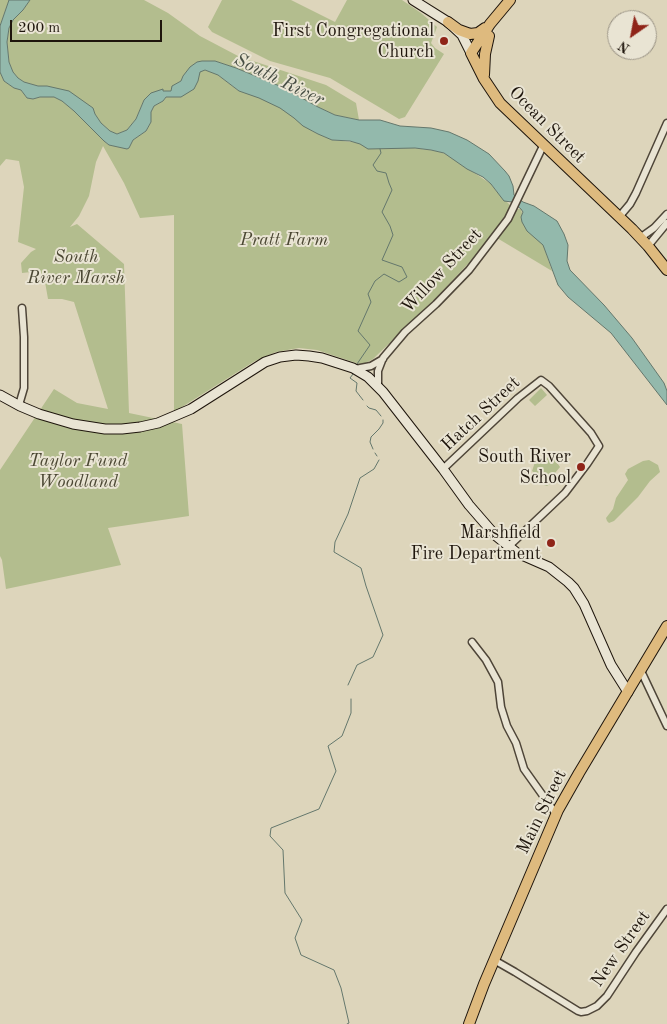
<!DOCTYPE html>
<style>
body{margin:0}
#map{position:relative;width:667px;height:1024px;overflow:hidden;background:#ddd5bb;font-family:"Old Standard TT",serif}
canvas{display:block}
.north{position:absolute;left:607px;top:10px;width:50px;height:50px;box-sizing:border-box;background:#e9e4d3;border:1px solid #989183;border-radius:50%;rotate:213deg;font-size:14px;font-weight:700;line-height:20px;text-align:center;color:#1e150c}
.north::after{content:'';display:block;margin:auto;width:18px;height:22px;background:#8f2418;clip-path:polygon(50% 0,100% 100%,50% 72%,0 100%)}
.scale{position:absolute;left:10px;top:20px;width:152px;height:22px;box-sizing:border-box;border:2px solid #1e150c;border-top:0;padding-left:6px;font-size:15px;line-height:18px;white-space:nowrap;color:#1e150c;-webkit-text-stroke:4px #e9e4d3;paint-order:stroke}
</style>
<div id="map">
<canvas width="667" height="1024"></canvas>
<div class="north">N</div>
<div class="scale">200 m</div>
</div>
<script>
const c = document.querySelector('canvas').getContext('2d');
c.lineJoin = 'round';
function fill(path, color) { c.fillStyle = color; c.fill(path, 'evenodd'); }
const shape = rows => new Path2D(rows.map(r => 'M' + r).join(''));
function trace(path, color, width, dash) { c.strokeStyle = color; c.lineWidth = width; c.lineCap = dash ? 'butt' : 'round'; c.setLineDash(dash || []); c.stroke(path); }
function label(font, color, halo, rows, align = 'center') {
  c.font = font + ' "Old Standard TT",serif'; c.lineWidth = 4; c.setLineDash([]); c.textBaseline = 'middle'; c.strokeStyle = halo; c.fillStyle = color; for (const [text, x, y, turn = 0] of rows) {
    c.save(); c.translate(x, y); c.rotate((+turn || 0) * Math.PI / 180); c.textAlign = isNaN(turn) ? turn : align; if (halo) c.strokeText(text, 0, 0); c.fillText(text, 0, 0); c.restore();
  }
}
const green = shape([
 [0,0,9,0,0,26],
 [30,0,144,0,168,13,200,36,238,56,326,85,356,103,359,120,335,115,318,107,282,87,236,68,215,61,183,76,181,81,175,85,171,91,144,100,136,119,127,130,117,134,110,131,101,123,95,114,93,108,47,86,38,86,24,82,18,78,13,72,9,62,7,42,9,28,13,20,23,10],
 [222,0,291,0,335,22,347,0,402,0,421,13,437,27,431,43,435,48,444,54,405,117,399,119,330,78,270,61,212,32,208,27],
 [201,69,212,72,218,75,239,91,257,96,280,105,308,126,312,131,332,140,414,148,437,151,446,154,491,184,497,192,514,209,521,209,525,226,543,244,552,271,492,235,480,251,434,300,373,359,362,365,317,350,299,348,276,352,255,361,174,412,174,215,140,218,124,183,103,146,96,162,89,196,79,216,70,227,77,224,124,264,129,413,182,424,189,516,108,528,121,565,6,589,2,560,0,556,0,470,54,389,77,403,108,409,74,302,62,299,48,299,45,282,40,271,22,273,21,263,31,252,36,249,18,242,24,187,19,161,6,159,0,166,0,72,4,81,14,88,21,90,27,98,33,99,40,97,54,97,62,101,74,111,104,141,109,145,129,148,133,140,146,131,151,122,151,112,154,106,163,101,166,97,174,97],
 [541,388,547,395,535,406,529,400],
 [546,457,555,460,560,467,550,479,550,484,547,486,544,485,543,480,532,471,535,462,540,458],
 [649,460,658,465,660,472,650,481,638,497,614,521,609,523,607,521,606,518,613,509,616,498,628,480,625,474,628,469,643,461]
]);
const water = shape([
 [9,0,30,0,23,10,13,20,9,28,7,42,9,62,13,72,18,78,24,82,38,86,47,86,69,91,93,108,95,114,101,123,110,131,117,134,127,130,136,119,144,100,151,93,163,89,163,91,171,91,172,86,181,81,183,76,190,67,197,62,202,61,215,61,236,68,282,87,318,107,335,115,359,120,380,120,400,126,431,128,449,132,467,140,489,154,505,171,509,176,513,186,514,195,523,202,534,206,557,221,564,234,568,245,567,261,570,270,604,305,632,338,664,383,667,391,667,405,611,333,568,297,558,285,543,245,527,231,522,222,521,217,523,212,521,209,512,202,504,201,491,184,483,177,467,169,444,153,431,150,415,148,368,149,360,144,350,141,332,140,318,134,303,126,294,118,280,108,259,98,239,91,218,75,205,70,200,72,198,81,194,89,181,97,166,97,163,101,154,106,151,112,151,122,146,131,133,140,129,148,127,149,109,145,104,141,74,111,62,101,54,97,40,97,33,99,27,98,21,90,14,88,4,81,0,72,0,26,9,0]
]);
const stream = shape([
 [357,364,370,345,358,331,371,302,368,294,375,281,384,274,399,282,407,277,402,267,382,260,393,235,390,226,382,212,392,190,389,183,386,173,377,171,373,165,381,153,380,149],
 [353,374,350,378,357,383,356,391,363,400],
 [367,406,369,408,376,410,381,416],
 [373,449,370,442,371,437,379,429,383,423,383,420],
 [375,453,377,456],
 [348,685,357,665,373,657,383,635,366,586,361,568,334,552,335,542,348,514,360,478,374,469,379,460],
 [347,1024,349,1023,341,988,334,970,301,955,295,938,302,920,285,893,283,850,270,836,271,828,319,809,336,771,328,746,342,736,351,713,351,699]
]);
const street = shape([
 [619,217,630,204,636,193,667,123],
 [640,238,654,228,667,214],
 [648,246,667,223],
 [355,369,371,366,383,359],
 [378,387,378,371,383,358,405,332,436,304,469,270,508,219,543,146],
 [19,405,24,388,24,337,22,308],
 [443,469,518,398,541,380,549,386,591,433,599,446,587,464,565,493,508,547],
 [472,642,486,660,498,682,501,707,507,726,516,743,524,769,556,814],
 [641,671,667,726],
 [494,960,515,972,578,1011,581,1012,587,1011,597,1006,607,996,636,952,667,909]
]);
const secondary = shape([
 [413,0,448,22,462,35,471,53],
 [0,395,20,406,39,414,73,424,105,429,122,429,140,427,158,423,191,409,254,369,265,362,280,357,296,355,309,356,322,358,353,368,368,377,383,392,443,469,469,505,495,535,517,553,549,567,568,582,574,588,584,604,611,665,628,692]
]);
const primary = shape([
 [448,22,459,30,470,34,478,33,485,28],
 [471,53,484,79,500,103,632,229,648,246,667,270],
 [471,53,490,24,510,0],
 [484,75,485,54,489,36],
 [469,1024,484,984,558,810,579,773,667,626]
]);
const markers = [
 [444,41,5,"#8f2418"],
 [581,467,5,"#8f2418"],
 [551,543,5,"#8f2418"]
];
const poiNames = [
 ["First Congregational",434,31],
 ["Church",434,52],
 ["South River",571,457],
 ["School",571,478],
 ["Marshfield",541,533],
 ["Fire Department",541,554]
];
const streetNames = [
 ["Ocean Street",547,125,45],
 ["Willow Street",442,271,-47],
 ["Hatch Street",481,414,-43],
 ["Main Street",542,812,-64],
 ["New Street",621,949,-55]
];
const parkNames = [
 ["Pratt Farm",284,240],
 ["South",76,257],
 ["River Marsh",76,278],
 ["Taylor Fund",78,461],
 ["Woodland",78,482]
];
const waterNames = [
 ["South River",279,80,26]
];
fill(green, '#b3bd8e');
fill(water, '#93b9ac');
trace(water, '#64776c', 1);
trace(stream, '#64776c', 1);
trace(street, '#4e4538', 9);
trace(secondary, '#1e150c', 11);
trace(primary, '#1e150c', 12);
trace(street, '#e9e4d3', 6);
trace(secondary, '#e9e4d3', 9);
trace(primary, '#deba7e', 10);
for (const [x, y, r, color] of markers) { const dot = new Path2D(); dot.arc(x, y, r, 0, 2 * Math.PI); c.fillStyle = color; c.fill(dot); trace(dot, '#e9e4d3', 2); }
label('18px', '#1e150c', '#e9e4d3', poiNames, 'right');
label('18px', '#1e150c', '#e9e4d3', streetNames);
label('italic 18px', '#4b4733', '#e9e4d3', parkNames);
label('italic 19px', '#474e44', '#e9e4d3', waterNames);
</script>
